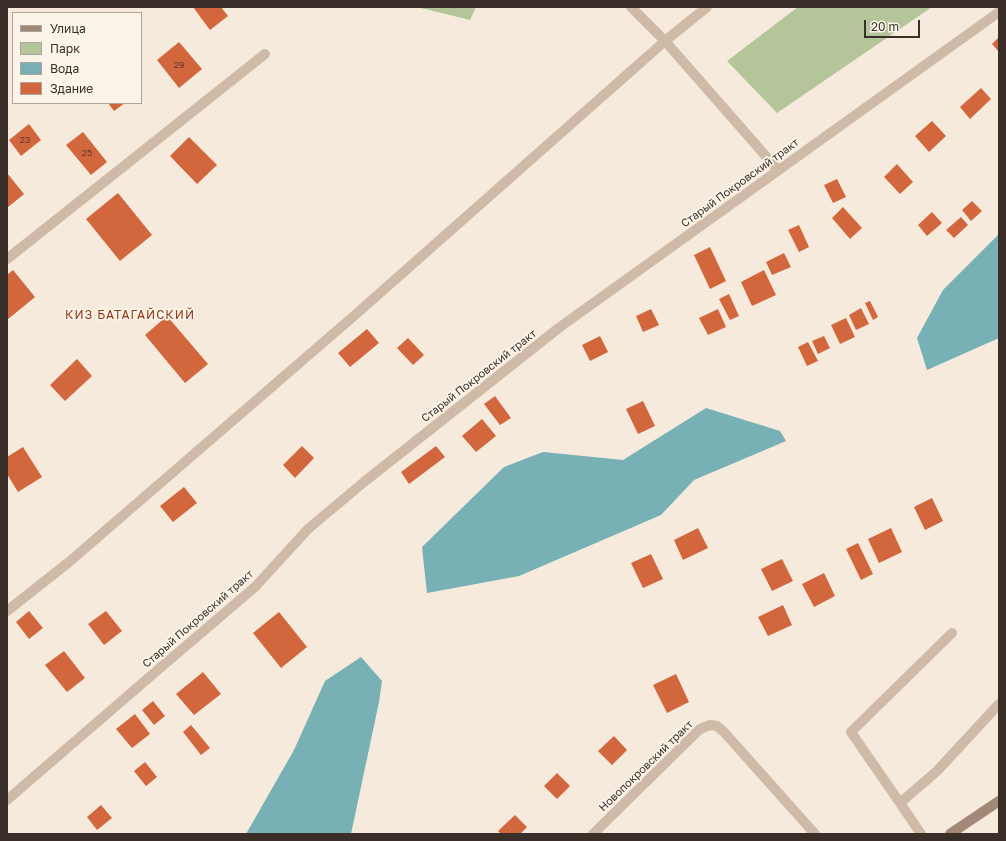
<!DOCTYPE html>
<meta charset="utf-8">
<style>
body{margin:0}
#map{position:relative;width:1006px;height:841px;overflow:hidden;background:#f5eadc;font-family:"Golos Text",sans-serif}
canvas{display:block}
.frame{position:absolute;inset:0;border:8px solid #392e28;pointer-events:none}
.legend{position:absolute;left:12px;top:12px;width:130px;height:92px;box-sizing:border-box;background:#fbf4e9;border:1px solid #ada59c;margin:0;padding:5px 7px;list-style:none;font-size:12px;color:#392e28}
.legend li{display:flex;align-items:center;gap:8px;height:20px}
.legend b{width:20px;border:1px solid #ada59c}
.scale{position:absolute;left:864px;top:20px;width:56px;height:18px;box-sizing:border-box;border:2px solid #392e28;border-top:0;padding-left:5px;font-size:12px;line-height:14px;white-space:nowrap;color:#392e28;-webkit-text-stroke:3px #fbf4e9;paint-order:stroke}
</style>
<div id="map">
<canvas width="1006" height="841"></canvas>
<div class="frame"></div>
<ul class="legend">
<li><b style="height:5px;background:#a28877"></b>Улица</li>
<li><b style="height:11px;background:#b5c59a"></b>Парк</li>
<li><b style="height:11px;background:#77b0b5"></b>Вода</li>
<li><b style="height:11px;background:#d2663c"></b>Здание</li>
</ul>
<div class="scale">20 m</div>
</div>
<script>
const c = document.querySelector('canvas').getContext('2d');
c.lineJoin = 'round';
function fill(path, color) { c.fillStyle = color; c.fill(path, 'evenodd'); }
const shape = rows => new Path2D(rows.map(r => 'M' + r).join(''));
function trace(path, color, width, dash) { c.strokeStyle = color; c.lineWidth = width; c.lineCap = dash ? 'butt' : 'round'; c.setLineDash(dash || []); c.stroke(path); }
function label(font, color, halo, rows, align = 'center') {
  c.font = font + ' "Golos Text",sans-serif'; c.lineWidth = 3.5; c.setLineDash([]); c.textBaseline = 'middle'; c.strokeStyle = halo; c.fillStyle = color; for (const [text, x, y, turn = 0] of rows) {
    c.save(); c.translate(x, y); c.rotate((+turn || 0) * Math.PI / 180); c.textAlign = isNaN(turn) ? turn : align; if (halo) c.strokeText(text, 0, 0); c.fillText(text, 0, 0); c.restore();
  }
}
const green = shape([
 [417,7,476,7,470,20],
 [798,7,932,7,777,113,727,61]
]);
const water = shape([
 [999,234,999,338,927,370,917,338,943,290],
 [706,408,780,431,786,441,694,480,661,515,519,576,427,593,422,547,504,467,543,452,623,460],
 [361,657,382,681,379,702,351,834,246,834,294,750,325,681]
]);
const building = shape([
 [193,7,221,7,228,16,210,30],
 [999,37,999,52,992,44],
 [179,42,202,69,179,88,157,60],
 [981,88,991,99,970,119,960,107],
 [108,103,125,103,114,111],
 [932,121,946,136,929,152,915,136],
 [29,124,41,140,21,156,9,140],
 [83,132,107,162,91,175,66,145],
 [189,137,217,165,197,184,170,156],
 [897,164,913,182,900,194,884,177],
 [7,173,24,194,7,208],
 [837,179,846,197,833,203,824,185],
 [118,193,152,235,120,261,86,219],
 [972,201,982,211,971,221,962,210],
 [843,207,862,228,850,239,832,218],
 [932,212,942,223,927,236,918,225],
 [961,217,968,225,954,238,946,230],
 [799,225,809,247,799,252,788,230],
 [710,247,726,281,710,289,694,255],
 [784,253,791,267,772,275,766,262],
 [13,270,35,297,7,320,7,275],
 [764,270,776,295,752,306,741,282],
 [729,294,739,316,730,320,719,299],
 [870,301,878,317,873,320,865,303],
 [861,308,869,324,856,330,849,315],
 [651,309,659,325,643,332,636,316],
 [718,309,726,327,708,335,699,318],
 [167,316,208,364,185,383,145,335],
 [846,318,855,337,840,344,831,325],
 [367,329,379,343,350,367,338,353],
 [600,336,608,352,590,361,582,345],
 [824,336,830,348,818,354,812,341],
 [408,338,424,355,413,365,397,348],
 [808,342,818,361,807,366,798,347],
 [77,359,92,376,65,401,50,385],
 [495,396,511,418,500,425,484,404],
 [643,401,655,426,638,434,626,409],
 [482,419,496,436,476,452,462,436],
 [302,446,314,458,295,478,283,465],
 [436,446,445,457,409,484,401,472],
 [23,447,42,477,18,492,7,474,7,457],
 [184,487,197,503,173,522,160,506],
 [932,498,943,521,925,530,914,507],
 [698,528,708,548,683,560,674,540],
 [891,528,902,552,879,563,868,539],
 [858,543,873,574,861,580,846,549],
 [651,554,663,579,643,588,631,563],
 [782,559,793,581,772,591,761,569],
 [824,573,835,596,814,607,802,584],
 [783,605,792,625,768,636,758,617],
 [29,611,43,628,29,639,16,622],
 [106,611,122,631,104,645,88,624],
 [279,612,307,647,281,668,253,633],
 [64,651,85,678,67,692,45,665],
 [203,672,221,694,194,715,176,694],
 [676,674,689,702,667,713,653,685],
 [153,701,165,716,154,725,142,710],
 [135,714,150,734,132,748,116,729],
 [191,725,210,748,201,755,183,732],
 [614,736,627,750,612,765,598,751],
 [145,762,157,777,146,786,134,771],
 [557,773,570,786,557,799,544,786],
 [101,805,112,818,97,830,87,817],
 [515,815,527,827,520,834,501,834,498,831]
]);
const service = shape([
 [900,803,851,732,952,633],
 [921,834,900,803,937,771,999,704]
]);
const minor = shape([
 [631,7,665,41,778,170],
 [7,259,265,54],
 [7,611,69,562,355,315,665,41,707,7],
 [7,800,160,668,255,587,308,529,364,482,560,327,999,12],
 [593,834,700,729,710,725,717,726,724,732,815,834]
]);
const secondary = shape([
 [950,834,999,801]
]);
const numberNames = [
 ["29",179,65],
 ["23",25,140],
 ["25",87,153]
];
const streetNames = [
 ["Старый Покровский тракт",740,183,-36],
 ["Старый Покровский тракт",479,376,-38],
 ["Старый Покровский тракт",198,619,-41],
 ["Новопокровский тракт",646,766,-44]
];
const neighbourhoodNames = [
 ["КИЗ БАТАГАЙСКИЙ",130,315]
];
fill(green, '#b5c59a');
fill(water, '#77b0b5');
fill(building, '#d2663c');
trace(service, '#cebaa6', 10);
trace(minor, '#cebaa6', 10);
trace(secondary, '#a28877', 10);
label('9px', '#5f3c2d', null, numberNames);
label('11px', '#392e28', '#fbf4e9', streetNames);
c.letterSpacing = '1px';
label('12px', '#913918', '#fbf4e9', neighbourhoodNames);
c.letterSpacing = '0px';
</script>
